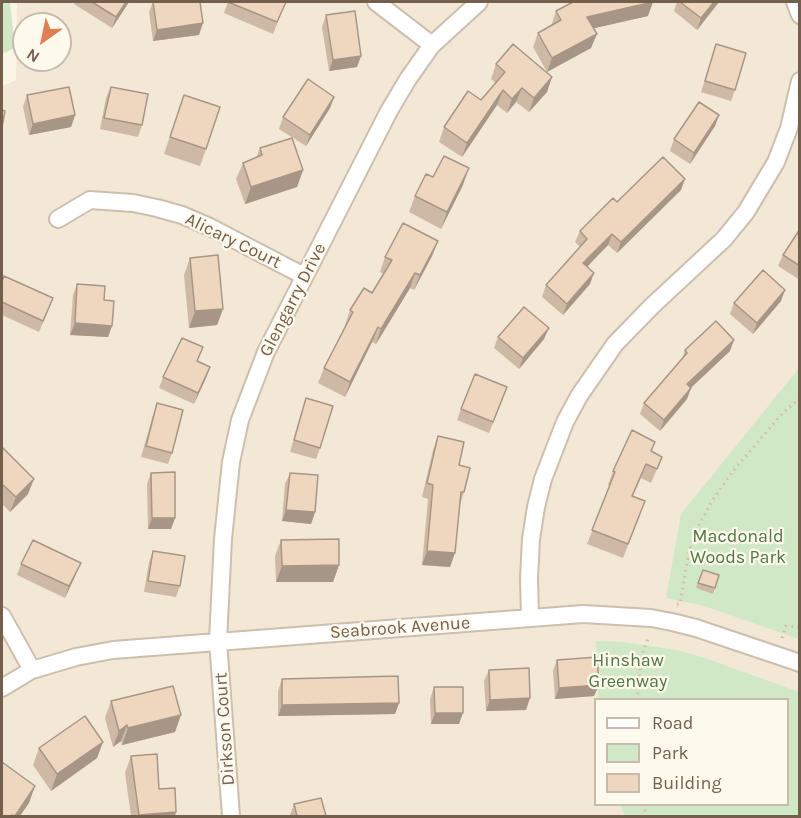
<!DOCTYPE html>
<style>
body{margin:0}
#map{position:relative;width:801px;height:818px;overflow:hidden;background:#fbf5e6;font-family:Karla,sans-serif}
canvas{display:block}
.frame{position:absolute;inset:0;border:3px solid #745e4c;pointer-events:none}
.legend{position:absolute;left:594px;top:698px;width:195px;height:108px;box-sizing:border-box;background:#fef9ed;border:2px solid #c7bbad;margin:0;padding:8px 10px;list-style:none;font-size:18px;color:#745e4c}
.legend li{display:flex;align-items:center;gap:12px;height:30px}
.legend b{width:30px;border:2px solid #c7bbad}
.north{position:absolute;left:12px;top:12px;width:60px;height:60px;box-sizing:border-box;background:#fef9ed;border:2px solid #c7bbad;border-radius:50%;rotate:213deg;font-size:16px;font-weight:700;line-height:24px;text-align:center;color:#745e4c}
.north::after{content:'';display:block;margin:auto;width:21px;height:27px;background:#df7f52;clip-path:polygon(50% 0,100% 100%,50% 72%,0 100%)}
</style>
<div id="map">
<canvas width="801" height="818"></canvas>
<div class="frame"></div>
<ul class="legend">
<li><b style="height:8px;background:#fff"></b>Road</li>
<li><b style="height:16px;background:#d0e8c5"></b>Park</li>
<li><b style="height:16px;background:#efd7bf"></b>Building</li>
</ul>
<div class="north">N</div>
</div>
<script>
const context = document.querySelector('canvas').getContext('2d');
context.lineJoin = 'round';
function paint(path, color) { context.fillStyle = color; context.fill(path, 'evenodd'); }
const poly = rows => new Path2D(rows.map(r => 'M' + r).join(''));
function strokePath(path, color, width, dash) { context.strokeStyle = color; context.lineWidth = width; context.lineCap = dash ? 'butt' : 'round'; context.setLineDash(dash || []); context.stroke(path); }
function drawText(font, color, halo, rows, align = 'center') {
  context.font = font + ' Karla,sans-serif'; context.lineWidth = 4.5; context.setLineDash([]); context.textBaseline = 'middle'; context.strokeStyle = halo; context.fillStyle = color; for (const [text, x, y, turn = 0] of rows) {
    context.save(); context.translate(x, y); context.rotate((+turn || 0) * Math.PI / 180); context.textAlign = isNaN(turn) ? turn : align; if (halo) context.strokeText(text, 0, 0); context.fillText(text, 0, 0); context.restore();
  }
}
paint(poly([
 [17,2,799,2,799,816,2,816,2,86,16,80],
 [24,24,60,24,60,60,24,60],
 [596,700,788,700,788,804,596,804]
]), '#f3e8d5');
paint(poly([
 [2,2,10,2,15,48,2,54],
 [799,368,799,639,704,606,666,598,681,514],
 [596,641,623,642,677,650,705,658,799,692,799,816,625,816,620,805,788,804,788,700,598,699]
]), '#d0e8c5');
const street = poly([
 [376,2,432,45],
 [795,2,800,15],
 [58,219,90,200,133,203,157,208,182,215,210,227,304,276],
 [2,616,32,670],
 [530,618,529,578,531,539,536,507,543,479,565,422,579,396,615,344,652,306,724,239,746,212,776,162,789,128,800,81],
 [2,688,32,670,76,657,113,650,583,614,651,618,672,622,696,628,800,663],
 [231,816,218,641,223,539,231,462,240,420,266,352,389,111,408,79,432,45,479,2]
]);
strokePath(street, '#cdbead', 20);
strokePath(poly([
 [677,604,680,604,689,551,698,527,712,501,733,471,781,415,800,398],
 [782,638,786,626,800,627],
 [637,700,641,658,649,636],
 [643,804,646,816]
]), '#d4bba2', 3, [1.5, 4.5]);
strokePath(street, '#fff', 16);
paint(poly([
 [75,2,129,2,112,28,74,4],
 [153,2,200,2,199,35,153,41,149,12],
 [228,2,283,9,273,34,224,13],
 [677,2,719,2,697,30,674,11],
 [556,11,648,16,594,28,591,48,547,72,533,47,538,33,551,26],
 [326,15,361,56,357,67,329,71,322,27],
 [716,44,735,90,731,101,701,92],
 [496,64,552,77,547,92,529,112,516,102,507,113,497,105,462,157,439,142,444,127,481,100,496,83,491,79],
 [111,87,142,125,138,137,100,129,106,98],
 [27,95,75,115,71,127,29,135,23,107],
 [184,95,206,149,200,166,164,154],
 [334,97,330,108,306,146,279,129,283,117],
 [719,115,715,126,690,164,670,151,674,139],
 [260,148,303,170,297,187,245,204,236,179,243,163,256,158],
 [433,177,463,185,441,229,409,212,415,196],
 [681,190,617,253,608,245,587,267,590,284,563,315,542,297,546,285,580,247,575,242,580,231,617,202],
 [800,229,800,280,778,266,783,255],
 [438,241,432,256,414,290,410,288,376,344,372,342,345,397,318,383,324,368,345,326,345,325,350,310,372,293,384,274,380,272,385,257],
 [190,258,223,309,217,325,189,328,184,275],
 [2,281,49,309,39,332,2,315],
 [77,284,104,300,112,326,108,337,70,335,73,295],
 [781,301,753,334,730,314,734,303],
 [498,337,544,339,519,369,494,348],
 [685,350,730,351,691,388,687,399,660,431,640,414,644,403,682,359],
 [198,361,210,367,206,378,194,404,159,388,163,377],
 [507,387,489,433,457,420,461,409],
 [306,398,320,448,316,459,290,452],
 [157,403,172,453,168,464,141,457,153,415],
 [438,436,459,465,464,492,460,505,450,567,422,565,428,499,422,497,433,450],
 [2,447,28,494,10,512,2,504],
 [652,451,662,457,651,483,641,478,633,496,640,515,623,558,587,544,610,486,608,485,613,471],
 [151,473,175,518,171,529,148,529,147,484],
 [290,473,315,512,311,524,282,521,285,484],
 [281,540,339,565,333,582,276,582,275,556],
 [153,551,180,586,176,597,144,592,149,562],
 [81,563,65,598,17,575,21,564],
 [703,570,719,575,713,594,696,588],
 [557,660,599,685,594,696,555,699,553,671],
 [489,670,530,698,526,710,486,711,484,681],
 [282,679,399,703,395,714,278,716,278,691],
 [434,687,459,724,431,724,430,699],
 [111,701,175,732,122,745,121,741,113,747,105,718],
 [103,742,97,758,51,791,33,765,39,748],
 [131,756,175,816,131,816,125,773],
 [294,804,326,816,290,816,290,815]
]), '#ceb9a4');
paint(poly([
 [126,2,129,2,112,28,116,17],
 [653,2,648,16,582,31,587,17],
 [714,2,719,2,697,30,701,18],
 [203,23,199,35,153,41,157,30],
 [597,34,591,48,547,72,552,58],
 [361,56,357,67,329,71,333,60],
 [552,77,547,92,529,112,534,98],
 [522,88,516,102,507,113,512,99],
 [503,90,497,105,462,157,467,143],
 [334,97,330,108,306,146,310,135],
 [75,115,71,127,29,135,33,124],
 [719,115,715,126,690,164,694,153],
 [469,168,463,185,441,229,447,212],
 [303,170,297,187,245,204,251,187],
 [685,179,681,190,617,253,621,242],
 [612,234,608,245,579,275,583,263],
 [438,241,432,256,414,290,420,275],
 [415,273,410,288,376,344,381,329],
 [594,273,590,284,563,315,567,304],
 [785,290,781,301,753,334,757,323],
 [223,309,217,325,189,328,195,311],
 [75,323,112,326,108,337,70,335],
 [378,327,372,342,345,397,350,382],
 [549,328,544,339,519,369,523,358],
 [734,340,730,351,683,395,687,384],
 [210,367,206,378,194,404,198,393],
 [691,388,687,399,660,431,664,420],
 [34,479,28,494,10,512,16,497],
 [286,510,315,512,311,524,282,521],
 [152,518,175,518,171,529,148,529],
 [427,551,455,553,450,567,422,565],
 [81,563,76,574,65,598,69,586],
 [339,565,333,582,276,582,282,566],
 [599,685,594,696,555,699,559,688],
 [530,698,526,710,486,711,490,700],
 [399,703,395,714,278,716,282,705],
 [435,713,463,713,459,724,431,724],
 [181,715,175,732,122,745,128,728],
 [127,725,121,741,113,747,119,731],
 [103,742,97,758,51,791,57,774],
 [35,786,29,803,20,816,15,816],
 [176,812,175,816,138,816,139,815]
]), '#a79686');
const building = poly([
 [92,2,126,2,116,17,92,2],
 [153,2,200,2,203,23,157,30,153,2],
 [228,2,286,2,277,22,228,2],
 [573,2,653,2,587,17,597,34,552,58,538,33,561,20,556,11,573,2],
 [680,2,714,2,701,18,680,2],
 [355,11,361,56,333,60,326,15,355,11],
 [513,44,552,77,534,98,522,88,512,99,503,90,467,143,444,127,468,91,481,100,505,72,496,64,513,44],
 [716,44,746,53,735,90,705,81,716,44],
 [308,79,334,97,310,135,283,117,308,79],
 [69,87,75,115,33,124,27,95,69,87],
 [111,87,148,94,142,125,104,118,111,87],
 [184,95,220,107,206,149,170,137,184,95],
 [699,102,719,115,694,153,674,139,699,102],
 [2,110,5,111,2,127,2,110],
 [292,138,303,170,251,187,243,163,262,155,260,148,292,138],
 [444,156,469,168,447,212,415,196,426,174,433,177,444,156],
 [663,157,685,179,621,242,612,234,583,263,594,273,567,304,546,285,587,239,580,231,613,198,617,202,663,157],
 [403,223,438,241,420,275,415,273,381,329,378,327,350,382,324,368,353,312,350,310,364,288,372,293,392,260,385,257,403,223],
 [800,229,800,266,783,255,800,229],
 [218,255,223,309,195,311,190,258,218,255],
 [763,270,785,290,757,323,734,303,763,270],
 [4,276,53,298,43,321,2,302,2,281,4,276],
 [77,284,105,286,104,300,114,301,112,326,75,323,77,284],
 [524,307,549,328,523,358,498,337,524,307],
 [716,321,734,340,687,384,691,388,664,420,644,403,687,353,685,350,716,321],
 [182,338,203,347,197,361,210,367,198,393,163,377,182,338],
 [475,374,507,387,493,422,461,409,475,374],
 [306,398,333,406,320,448,294,440,306,398],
 [157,403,183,410,172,453,146,446,157,403],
 [632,430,655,442,651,451,662,457,657,469,646,464,632,496,645,501,628,544,592,530,615,472,613,471,632,430],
 [438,436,464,442,459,465,470,468,464,492,461,492,455,553,427,551,433,485,427,483,438,436],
 [2,447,34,479,16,497,2,484,2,447],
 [175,472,175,518,152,518,151,473,175,472],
 [290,473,318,475,315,512,286,510,290,473],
 [339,539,339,565,282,566,281,540,339,539],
 [33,540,81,563,69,586,21,564,33,540],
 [153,551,185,556,180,586,148,581,153,551],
 [703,570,719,575,715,588,698,583,703,570],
 [597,657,599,685,559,688,557,660,597,657],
 [529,668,530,698,490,700,489,670,529,668],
 [398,676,399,703,282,705,282,679,398,676],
 [173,686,181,715,128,728,127,725,119,731,111,701,173,686],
 [434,687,463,687,463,713,435,713,434,687],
 [85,716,103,742,57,774,39,748,85,716],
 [157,754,159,789,175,788,176,812,139,815,131,756,157,754],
 [2,762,35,786,15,816,12,815,11,816,2,816,2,762],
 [321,798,326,816,297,816,294,804,321,798]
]);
paint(building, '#efd7bf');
strokePath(building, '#a79686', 1.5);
drawText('18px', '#745e4c', '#fef9ed', [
 ["Alicary Court",233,241,26],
 ["Glengarry Drive",293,300,-63],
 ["Seabrook Avenue",400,628,-4],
 ["Dirkson Court",225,729,-94]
]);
drawText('18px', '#4f7844', '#fef9ed', [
 ["Macdonald",738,537],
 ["Woods Park",738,558],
 ["Hinshaw",628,661],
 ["Greenway",628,682]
]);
</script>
